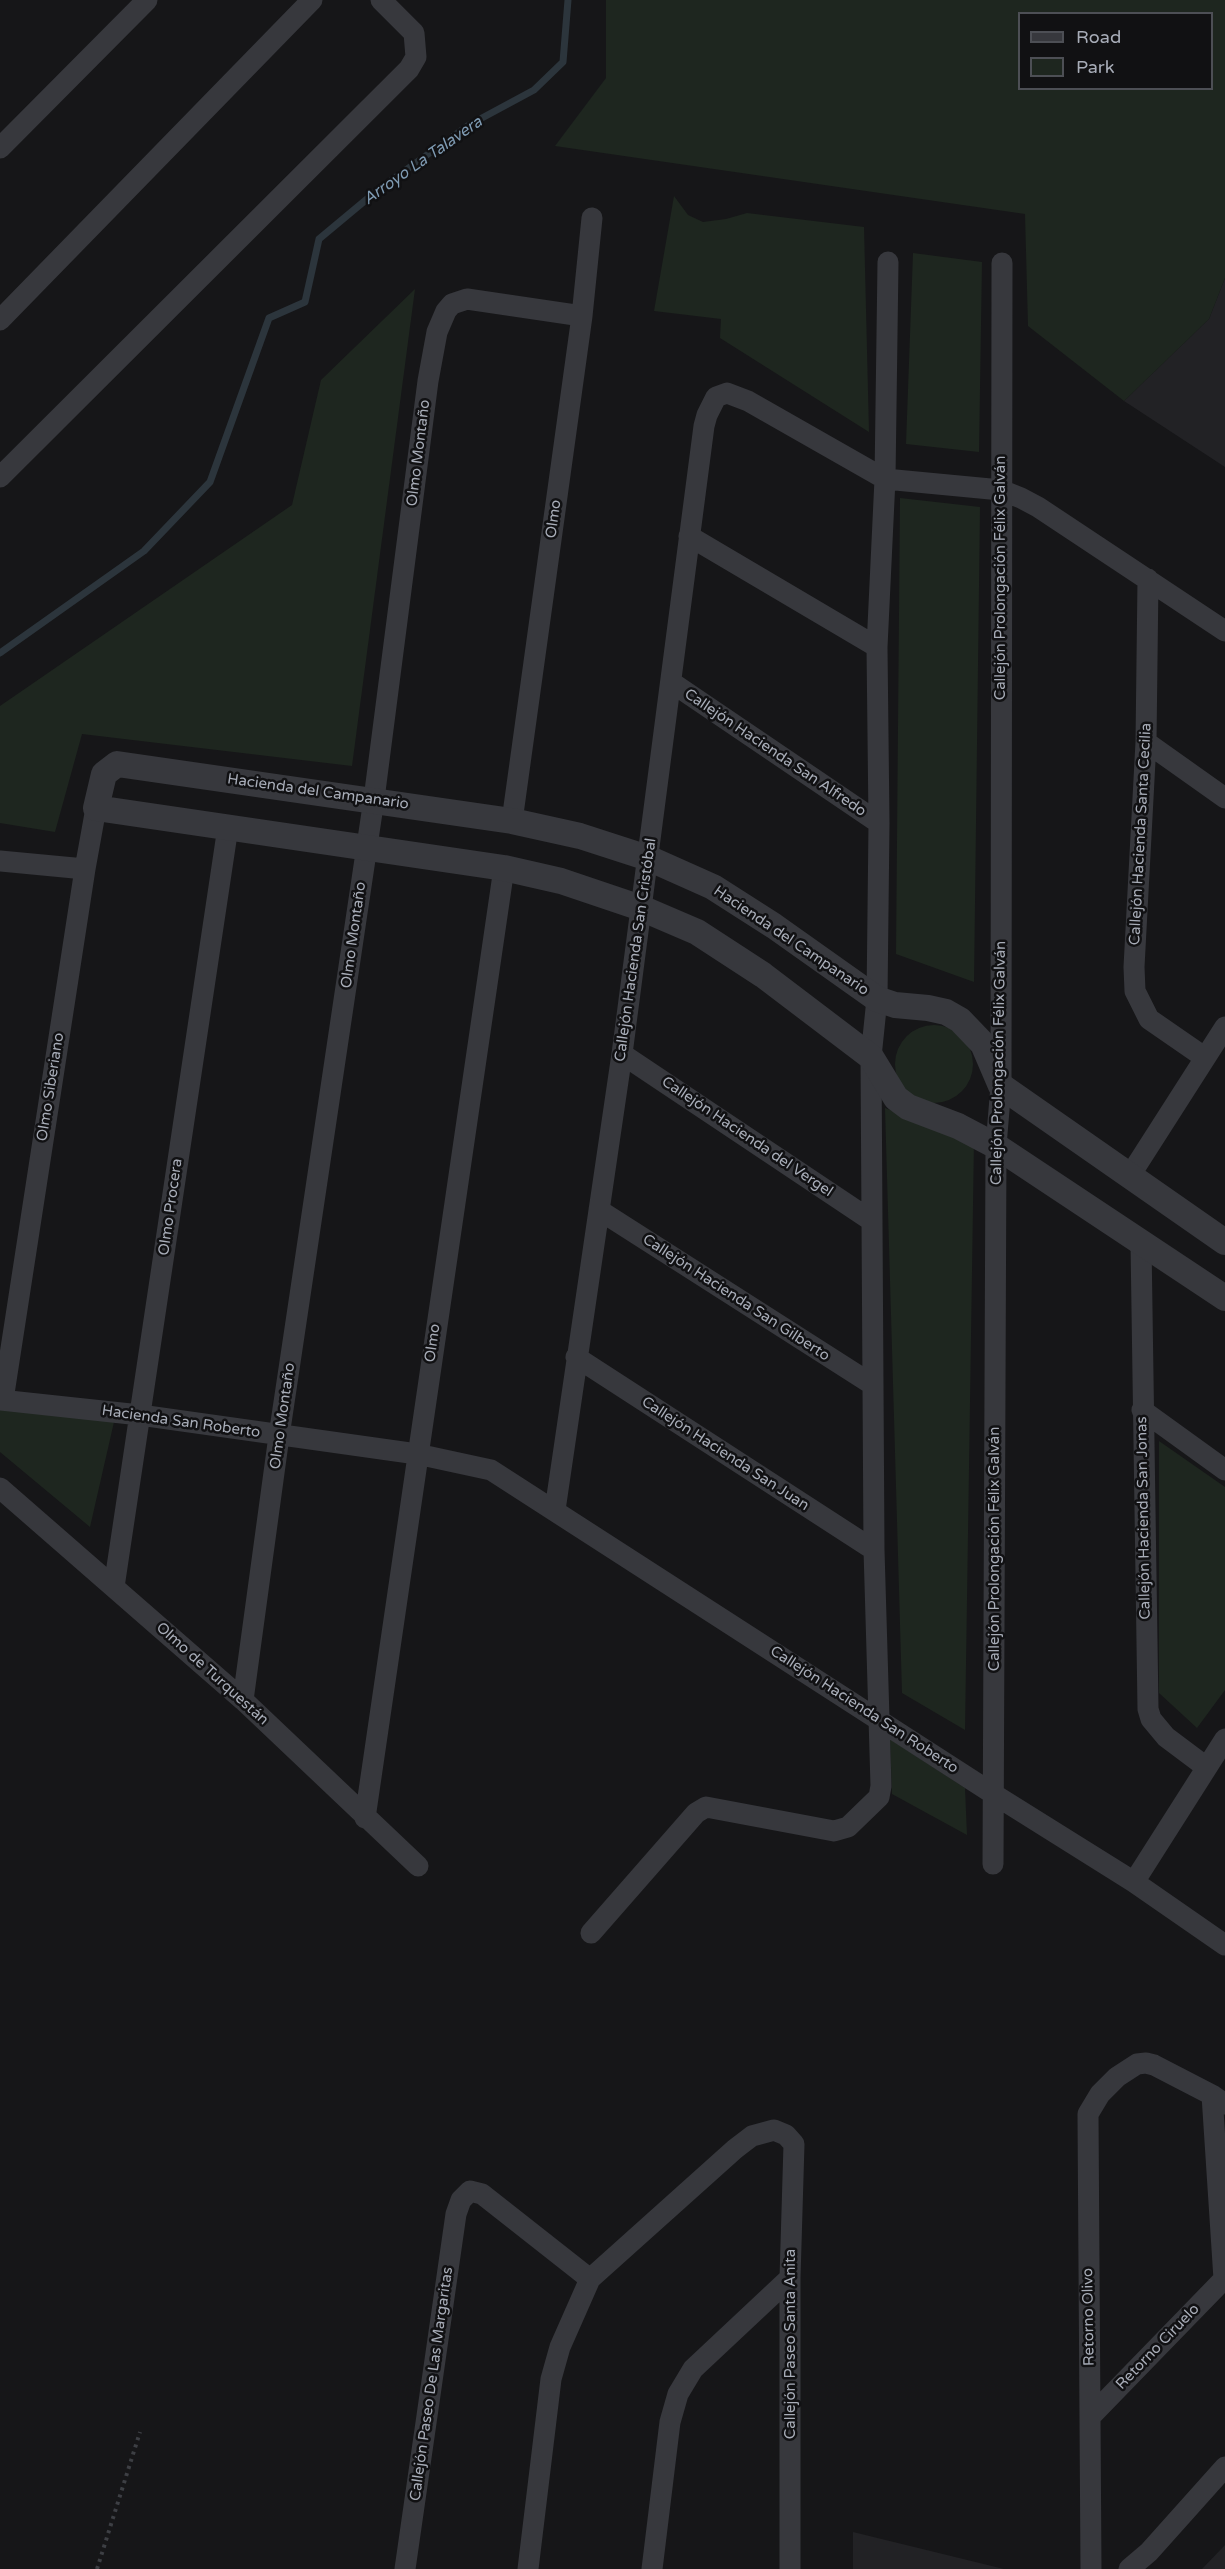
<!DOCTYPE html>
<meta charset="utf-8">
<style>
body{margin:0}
#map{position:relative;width:1225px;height:2569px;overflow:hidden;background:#161618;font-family:"Varela Round",sans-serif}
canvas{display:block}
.legend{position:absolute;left:1018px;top:12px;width:195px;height:78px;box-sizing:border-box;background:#111113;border:2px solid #4d4f55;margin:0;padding:8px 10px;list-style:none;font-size:18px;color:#a8adb8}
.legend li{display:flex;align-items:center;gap:12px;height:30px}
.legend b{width:30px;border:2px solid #4d4f55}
</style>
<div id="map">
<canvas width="1225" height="2569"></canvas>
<ul class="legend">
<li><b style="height:8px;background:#37383d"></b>Road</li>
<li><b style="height:16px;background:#1e261f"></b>Park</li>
</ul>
</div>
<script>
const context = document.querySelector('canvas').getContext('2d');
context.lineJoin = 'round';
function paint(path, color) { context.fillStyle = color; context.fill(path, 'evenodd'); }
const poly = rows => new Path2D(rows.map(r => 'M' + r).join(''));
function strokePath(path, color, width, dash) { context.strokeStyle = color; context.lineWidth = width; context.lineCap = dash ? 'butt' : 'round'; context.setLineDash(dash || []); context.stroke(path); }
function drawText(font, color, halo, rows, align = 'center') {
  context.font = font + ' "Varela Round",sans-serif'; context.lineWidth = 5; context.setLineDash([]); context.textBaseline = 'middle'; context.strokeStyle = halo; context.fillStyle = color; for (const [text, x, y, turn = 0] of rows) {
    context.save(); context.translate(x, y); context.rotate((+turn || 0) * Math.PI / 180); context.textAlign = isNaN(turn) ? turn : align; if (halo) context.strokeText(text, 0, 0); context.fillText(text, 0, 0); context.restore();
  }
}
paint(poly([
 [1225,278,1225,467,1124,401,1209,319],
 [853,2532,1004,2569,853,2569],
 [1225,2545,1225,2569,1202,2569]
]), '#222225');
paint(poly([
 [606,0,1225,0,1225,278,1209,319,1124,401,1028,326,1025,214,555,146,606,78],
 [1020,14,1212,14,1212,88,1020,88],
 [674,196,688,215,703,222,726,219,747,213,864,227,869,432,720,338,721,319,654,311],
 [913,253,982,262,979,452,906,444],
 [415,289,352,766,82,734,55,832,0,823,0,706,292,505,321,380],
 [900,498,980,507,974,982,896,954],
 '895 1064a39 39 0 1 1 78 0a39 39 0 1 1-78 0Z',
 [885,1108,974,1140,965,1730,902,1693],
 [0,1402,114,1422,90,1527,0,1452],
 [1159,1441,1225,1487,1225,1690,1197,1728,1159,1693],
 [890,1739,965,1788,967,1835,892,1794]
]), '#1e261f');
strokePath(poly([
 [0,653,144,551,210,482,269,318,305,302,319,239,379,189,469,125,534,90,563,62,568,0]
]), '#2c353c', 7);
strokePath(poly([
 [97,2569,140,2432]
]), '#3d3f44', 4, [3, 4.5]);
strokePath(poly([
 [0,148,147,0],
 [0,320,312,0],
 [0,477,409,69,416,57,414,33,381,0],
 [689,536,877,647],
 [1148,579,1146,742,1134,967,1135,991,1149,1019,1204,1057],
 [671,682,879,823],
 [1146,742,1225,798],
 [512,821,582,316,592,218],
 [0,861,85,869],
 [622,1054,872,1221],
 [1129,1177,1225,1027],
 [599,1210,873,1385],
 [1141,1243,1148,1709,1151,1719,1166,1737,1206,1767],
 [576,1357,874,1550],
 [0,1400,140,1415,417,1454,491,1470,995,1795,1134,1882,1225,1945],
 [3,1400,85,869,96,808],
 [1142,1410,1225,1470],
 [0,1488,243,1700,418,1866],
 [555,1510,622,1054,704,426,707,415,716,397,727,393,748,401,885,479,1001,490,1021,498,1038,507,1225,631],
 [114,1587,228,827],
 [243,1700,279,1436,374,799,428,381,437,332,446,311,452,304,467,299,582,316],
 [365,1818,504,868],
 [993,1864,996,1146,1001,1086,1002,263],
 [1134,1882,1225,1739],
 [591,1933,696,1813,706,1807,834,1831,848,1827,879,1797,881,1786,874,1550,871,1057,877,999,879,823,877,647,885,479,888,262],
 [1212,2095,1224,2279],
 [1091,2416,1225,2278],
 [405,2569,456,2214,461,2200,470,2191,482,2194,590,2279],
 [528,2569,551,2379,560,2347,590,2279,735,2149,752,2136,774,2130,786,2135,794,2144,790,2278,790,2569],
 [652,2569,670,2422,678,2394,693,2369,790,2278],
 [1091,2569,1088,2114,1100,2094,1117,2077,1137,2064,1146,2063,1154,2065,1212,2095,1225,2104],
 [1129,2569,1149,2552,1225,2467]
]), '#37383d', 21);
strokePath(poly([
 [1225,1242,1001,1086,983,1044,960,1020,946,1012,928,1008,895,1005,877,999,774,926,713,887,648,858,580,836,512,821,117,764,104,774,96,808,504,868,561,881,641,908,697,932,763,975,871,1057,896,1098,908,1107,958,1126,996,1146,1225,1298]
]), '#37383d', 26);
drawText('15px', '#a8adb8', '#111113', [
 ["Olmo Montaño",419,453,-83],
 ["Olmo",554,519,-82],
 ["Callejón Prolongación Félix Galván",1001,578,-90],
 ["Callejón Hacienda San Alfredo",775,753,34],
 ["Hacienda del Campanario",318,792,8],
 ["Callejón Hacienda Santa Cecilia",1141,834,-87],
 ["Olmo Montaño",354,935,-82],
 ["Hacienda del Campanario",791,941,34],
 ["Callejón Hacienda San Cristóbal",636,950,-82],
 ["Callejón Prolongación Félix Galván",999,1063,-89],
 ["Olmo Siberiano",51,1087,-81],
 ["Callejón Hacienda del Vergel",747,1137,34],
 ["Olmo Procera",171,1207,-82],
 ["Callejón Hacienda San Gilberto",736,1298,33],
 ["Olmo",433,1343,-82],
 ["Olmo Montaño",283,1416,-82],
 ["Hacienda San Roberto",181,1422,8],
 ["Callejón Hacienda San Juan",725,1454,33],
 ["Callejón Hacienda San Jonas",1144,1518,-91],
 ["Callejón Prolongación Félix Galván",995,1549,-90],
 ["Olmo de Turquestán",212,1674,42],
 ["Callejón Hacienda San Roberto",864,1710,33],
 ["Retorno Olivo",1089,2317,-91],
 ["Callejón Paseo Santa Anita",791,2344,-90],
 ["Retorno Ciruelo",1158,2347,-46],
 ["Callejón Paseo De Las Margaritas",432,2384,-82]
]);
drawText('italic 16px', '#7f9bb3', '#111113', [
 ["Arroyo La Talavera",423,161,-35]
]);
</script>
